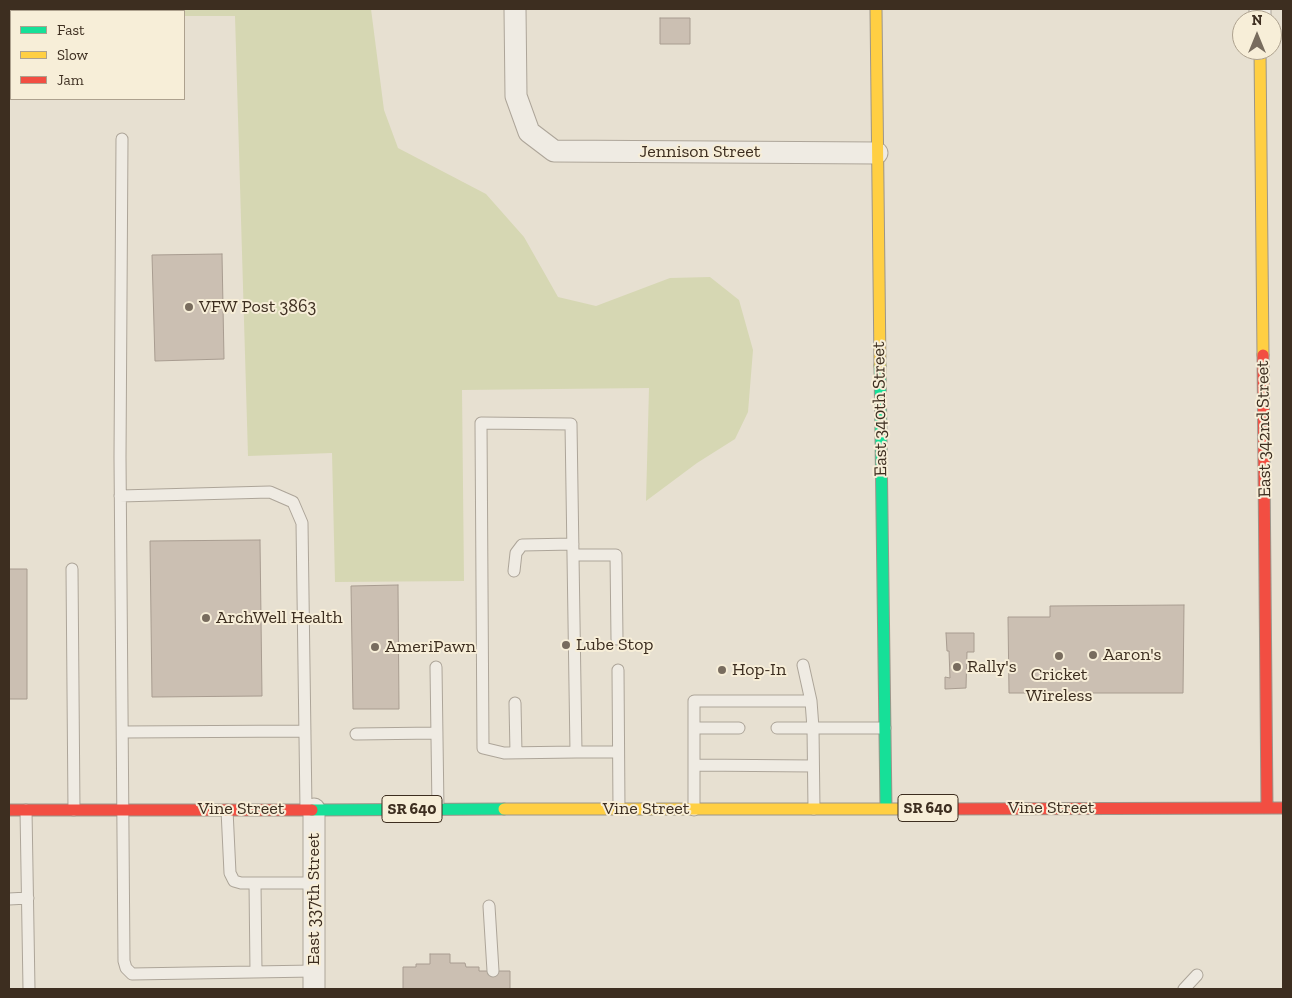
<!DOCTYPE html>
<style>
body{margin:0}
#map{position:relative;width:1292px;height:998px;overflow:hidden;background:#e7e0d1;font-family:"Zilla Slab",serif}
canvas{display:block}
.frame{position:absolute;inset:0;border:10px solid #3d2e20;pointer-events:none}
.legend{position:absolute;left:10px;top:10px;width:175px;height:90px;box-sizing:border-box;background:#f7eed8;border:1px solid #ada18e;margin:0;padding:6px 9px;list-style:none;font-size:15px;color:#3d2e20}
.legend li{display:flex;align-items:center;gap:10px;height:25px}
.legend b{width:25px;border:1px solid #ada18e}
.north{position:absolute;left:1232px;top:10px;width:50px;height:50px;box-sizing:border-box;background:#f7eed8;border:1px solid #ada18e;border-radius:50%;rotate:0deg;font-size:14px;font-weight:700;line-height:20px;text-align:center;color:#3d2e20}
.north::after{content:'';display:block;margin:auto;width:18px;height:22px;background:#786c5e;clip-path:polygon(50% 0,100% 100%,50% 72%,0 100%)}
</style>
<div id="map">
<canvas width="1292" height="998"></canvas>
<div class="frame"></div>
<ul class="legend">
<li><b style="height:6px;background:#16e098"></b>Fast</li>
<li><b style="height:6px;background:#ffcf43"></b>Slow</li>
<li><b style="height:6px;background:#f24e42"></b>Jam</li>
</ul>
<div class="north">N</div>
</div>
<script>
const context = document.querySelector('canvas').getContext('2d');
context.lineJoin = 'round';
function paint(path, color) { context.fillStyle = color; context.fill(path, 'evenodd'); }
const poly = rows => new Path2D(rows.map(r => 'M' + r).join(''));
function strokePath(path, color, width, dash) { context.strokeStyle = color; context.lineWidth = width; context.lineCap = dash ? 'butt' : 'round'; context.setLineDash(dash || []); context.stroke(path); }
function drawText(font, color, halo, rows, align = 'center') {
  context.font = font + ' "Zilla Slab",serif'; context.lineWidth = 4; context.setLineDash([]); context.textBaseline = 'middle'; context.strokeStyle = halo; context.fillStyle = color; for (const [text, x, y, turn = 0] of rows) {
    context.save(); context.translate(x, y); context.rotate((+turn || 0) * Math.PI / 180); context.textAlign = isNaN(turn) ? turn : align; if (halo) context.strokeText(text, 0, 0); context.fillText(text, 0, 0); context.restore();
  }
}
paint(poly([
 [9,9,371,9,384,110,398,148,486,194,524,237,558,297,596,306,670,278,710,277,739,300,753,350,748,412,735,439,697,463,646,501,649,388,462,390,464,581,335,582,332,453,248,456,235,16,184,16,184,11,11,11,11,14,9,14]
]), '#d6d7b3');
const building = poly([
 [660,18,690,18,690,44,660,44,660,18],
 [222,254,224,359,155,361,152,255,222,254],
 [260,540,262,696,152,697,150,541,260,540],
 [9,569,27,569,27,699,9,699,9,569],
 [398,585,399,709,353,709,351,586,398,585],
 [1184,605,1183,693,1009,693,1008,617,1050,617,1050,606,1184,605],
 [946,633,974,633,974,652,967,652,966,688,945,689,945,677,950,678,949,651,947,651,946,633],
 [430,954,450,954,450,963,465,963,466,967,479,967,479,971,510,971,510,989,403,989,403,967,416,967,416,964,430,964,430,954]
]);
paint(building, '#cbbfb2');
strokePath(building, '#a89c90', 1);
const lane = poly([
 [122,139,120,457,124,961,126,968,132,974,314,971],
 [120,496,270,492,293,502,302,523,306,809],
 [573,555,616,555,617,639],
 [72,569,74,810],
 [514,571,516,553,522,545,573,544],
 [803,665,811,701,813,728,814,809],
 [436,667,438,809],
 [618,670,619,809],
 [515,703,516,753],
 [694,728,694,701,811,701],
 [777,728,885,728],
 [123,732,305,731],
 [356,734,437,733],
 [576,752,504,753,483,748,481,423,571,424,576,752,618,752],
 [694,765,813,766],
 [26,810,29,989],
 [227,810,230,873,234,881,241,883,314,883],
 [694,810,694,728,739,728],
 [255,883,256,972],
 [9,899,28,898],
 [489,906,493,971],
 [1184,989,1197,975]
]);
const street = poly([
 [515,9,516,96,529,132,554,151,877,153],
 [1260,9,1260,20],
 [314,809,314,989]
]);
const fast = poly([
 [880,366,886,808],
 [312,810,504,809]
]);
const slow = poly([
 [876,9,880,366],
 [1260,50,1263,355],
 [504,809,939,809]
]);
const jam = poly([
 [1263,355,1267,808],
 [939,809,1283,808],
 [9,810,312,810]
]);
strokePath(lane, '#ada599', 13);
strokePath(street, '#ada599', 23);
strokePath(fast, '#9c958a', 13);
strokePath(slow, '#9c958a', 13);
strokePath(jam, '#9c958a', 13);
strokePath(lane, '#efebe3', 11);
strokePath(street, '#efebe3', 21);
strokePath(fast, '#16e098', 11);
strokePath(slow, '#ffcf43', 11);
strokePath(jam, '#f24e42', 11);
for (const [x, y, r, color] of [
 [189,307,5,"#786c5e"],
 [206,618,5,"#786c5e"],
 [566,645,5,"#786c5e"],
 [375,647,5,"#786c5e"],
 [1093,655,5,"#786c5e"],
 [1059,656,5,"#786c5e"],
 [957,667,5,"#786c5e"],
 [722,670,5,"#786c5e"]
]) { const dot = new Path2D(); dot.arc(x, y, r, 0, 2 * Math.PI); context.fillStyle = color; context.fill(dot); strokePath(dot, '#f7eed8', 2); }
for (const [x, y, w] of [
 [928,808,60],
 [412,809,60]
]) { const box = new Path2D(); box.roundRect(x - w / 2, y - 13.5, w, 27, 4); context.fillStyle = '#f7eed8'; context.fill(box); strokePath(box, '#3d2e20', 1); }
drawText('bold 16px', '#3d2e20', null, [
 ["SR 640",928,808],
 ["SR 640",412,809]
]);
drawText('18px', '#3d2e20', '#f7eed8', [
 ["Jennison Street",700,152],
 ["East 340th Street",880,409,-91],
 ["East 342nd Street",1264,429,-91],
 ["Vine Street",1051,808],
 ["Vine Street",241,809],
 ["Vine Street",646,809],
 ["East 337th Street",314,899,-90]
]);
drawText('18px', '#3d2e20', '#f7eed8', [
 ["VFW Post 3863",199,307],
 ["ArchWell Health",216,618],
 ["Lube Stop",576,645],
 ["AmeriPawn",385,647],
 ["Aaron's",1103,655],
 ["Rally's",967,667],
 ["Hop-In",732,670],
 ["Cricket",1059,675,"center"],
 ["Wireless",1059,696,"center"]
], 'left');
</script>
